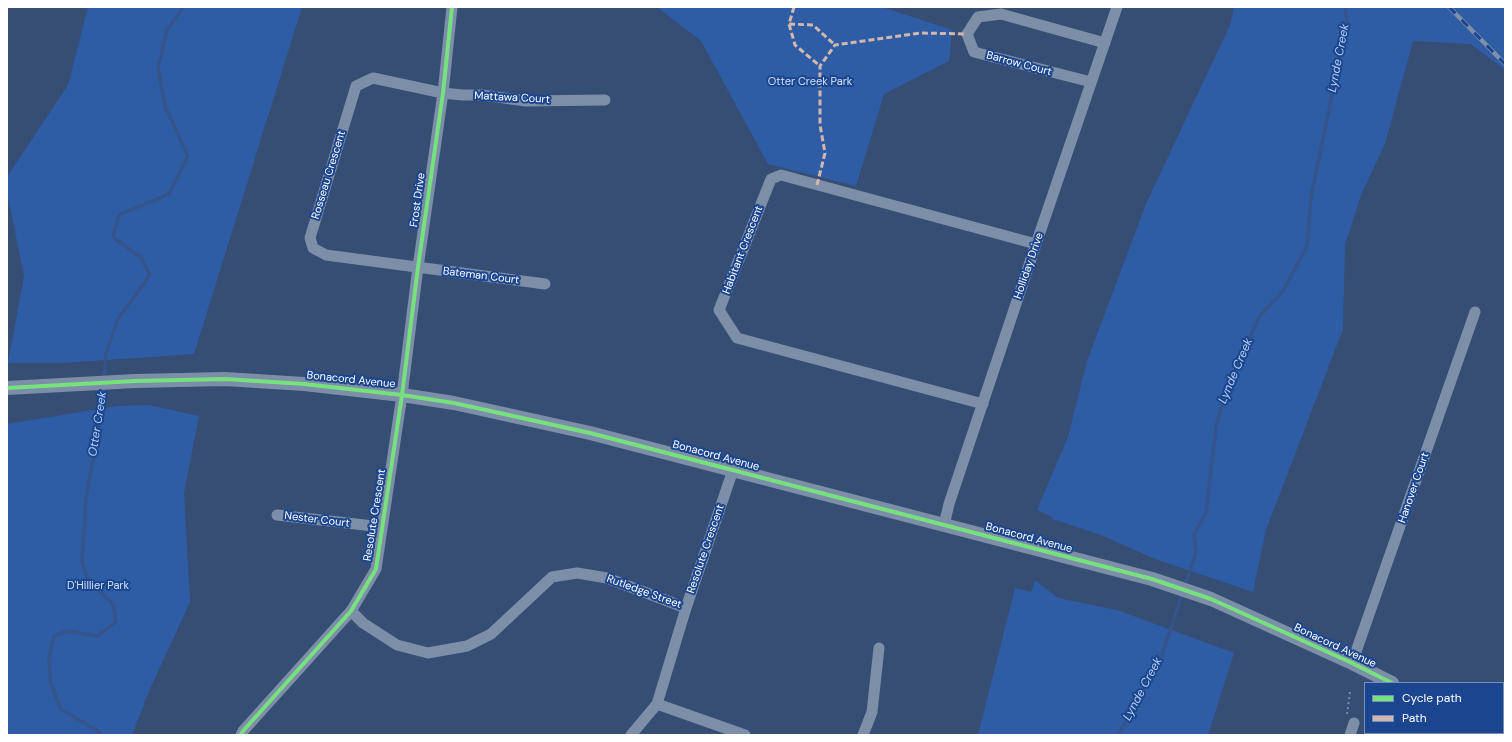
<!DOCTYPE html>
<style>
body{margin:0}
#map{position:relative;width:1512px;height:742px;overflow:hidden;background:#364d74;font-family:"DM Sans",sans-serif}
canvas{display:block}
.frame{position:absolute;inset:0;border:8px solid #fff;pointer-events:none}
.legend{position:absolute;left:1364px;top:682px;width:140px;height:52px;box-sizing:border-box;background:#1b468f;border:1px solid #7690bc;margin:0;padding:5px 7px;list-style:none;font-size:12px;color:#fff}
.legend li{display:flex;align-items:center;gap:8px;height:20px}
.legend b{width:20px;border:1px solid #7690bc}
</style>
<div id="map">
<canvas width="1512" height="742"></canvas>
<div class="frame"></div>
<ul class="legend">
<li><b style="height:5px;background:#77e17e"></b>Cycle path</li>
<li><b style="height:5px;background:#d1b7ad"></b>Path</li>
</ul>
</div>
<script>
const context = document.querySelector('canvas').getContext('2d');
context.lineJoin = 'round';
function paint(path, color) { context.fillStyle = color; context.fill(path, 'evenodd'); }
const poly = rows => new Path2D(rows.map(r => 'M' + r).join(''));
function strokePath(path, color, width, dash) { context.strokeStyle = color; context.lineWidth = width; context.lineCap = dash ? 'butt' : 'round'; context.setLineDash(dash || []); context.stroke(path); }
function drawText(font, color, halo, rows, align = 'center') {
  context.font = font + ' "DM Sans",sans-serif'; context.lineWidth = 4; context.setLineDash([]); context.textBaseline = 'middle'; context.strokeStyle = halo; context.fillStyle = color; for (const [text, x, y, turn = 0] of rows) {
    context.save(); context.translate(x, y); context.rotate((+turn || 0) * Math.PI / 180); context.textAlign = isNaN(turn) ? turn : align; if (halo) context.strokeText(text, 0, 0); context.fillText(text, 0, 0); context.restore();
  }
}
paint(poly([
 [88,7,302,7,194,354,62,363,8,363,24,276,7,192,7,177,68,85],
 [657,7,882,7,952,30,949,61,884,94,856,186,768,164,701,41],
 [1234,7,1505,7,1505,70,1471,44,1413,41,1385,144,1361,195,1345,245,1343,329,1266,530,1253,592,1155,559,1101,535,1052,519,1053,517,1037,510,1068,437,1087,361,1146,204,1230,25],
 [149,405,199,416,184,493,190,602,150,689,132,735,7,735,7,424,117,406],
 [1035,580,1058,598,1117,610,1234,653,1208,735,978,735,1015,588,1031,592]
]), '#2f5da5');
strokePath(poly([
 [104,380,106,353,118,319,150,275,141,258,113,237,119,215,169,194,188,156,165,106,158,68,167,30,184,7],
 [1185,586,1196,552,1194,534,1206,513,1216,426,1225,394,1259,317,1283,291,1307,246,1311,197,1347,23,1345,7],
 [99,735,99,732,61,709,51,684,49,658,54,636,68,631,97,636,116,622,113,604,87,578,82,561,86,497,103,406,104,386],
 [1118,735,1160,661,1183,592]
]), '#365489', 3.5);
strokePath(poly([
 [1347,714,1350,692]
]), '#7d8ea8', 2, [2, 3]);
strokePath(poly([
 [1091,82,974,52,967,34,978,17,1001,14,1105,43],
 [545,284,326,255,313,248,310,238,356,86,373,78,443,93,462,95,482,95,526,101,605,100],
 [983,404,737,338,719,310,771,179,781,175,1036,244],
 [277,515,382,527],
 [944,525,949,504,1036,244,1117,7],
 [351,611,363,623,397,645,428,653,467,646,491,634,552,577,577,573,607,578,686,608],
 [1352,663,1475,312],
 [657,704,745,735],
 [241,735,243,731,351,611,376,569,402,395,418,267,443,93,452,7],
 [631,735,657,704,686,608,733,470],
 [863,735,872,712,879,648],
 [1350,735,1354,723]
]), '#7d8ea8', 11);
strokePath(poly([
 [7,388,135,381,225,379,304,384,402,395,454,403,590,433,1152,579,1211,599,1352,663,1392,683],
 [1492,733,1496,735]
]), '#7d8ea8', 14);
const rail = poly([
 [1449,7,1505,64]
]);
strokePath(rail, '#7e8ea7', 4.5);
strokePath(rail, '#1b468f', 3, [9]);
strokePath(poly([
 [794,7,789,24,795,45,820,66],
 [789,24,813,25,835,45],
 [817,185,825,153,820,125,820,66,835,45,920,33,967,34]
]), '#d1b7ad', 3, [6, 3]);
strokePath(poly([
 [7,388,135,381,225,379,304,384,402,395,454,403,590,433,1152,579,1211,599,1352,663,1392,683],
 [241,735,243,731,351,611,376,569,402,395,418,267,443,93,452,7]
]), '#77e17e', 4);
drawText('11px', '#fff', '#1b468f', [
 ["Barrow Court",1019,64,15],
 ["Mattawa Court",512,98,3],
 ["Rosseau Crescent",329,175,-73],
 ["Frost Drive",418,200,-82],
 ["Habitant Crescent",743,250,-69],
 ["Holliday Drive",1029,266,-71],
 ["Bateman Court",481,276,7],
 ["Bonacord Avenue",351,380,6],
 ["Bonacord Avenue",716,456,15],
 ["Hanover Court",1414,488,-71],
 ["Resolute Crescent",375,515,-81],
 ["Nester Court",317,520,7],
 ["Bonacord Avenue",1029,538,15],
 ["Resolute Crescent",706,549,-71],
 ["Rutledge Street",644,592,20],
 ["Bonacord Avenue",1335,646,25]
]);
drawText('11px', '#cfe0fa', '#1b468f', [
 ["Otter Creek Park",810,82],
 ["D'Hillier Park",98,586]
]);
drawText('italic 12px', '#b5cef5', '#1b468f', [
 ["Lynde Creek",1339,58,-79],
 ["Lynde Creek",1236,371,-67],
 ["Otter Creek",98,424,-81],
 ["Lynde Creek",1143,689,-62]
]);
</script>
